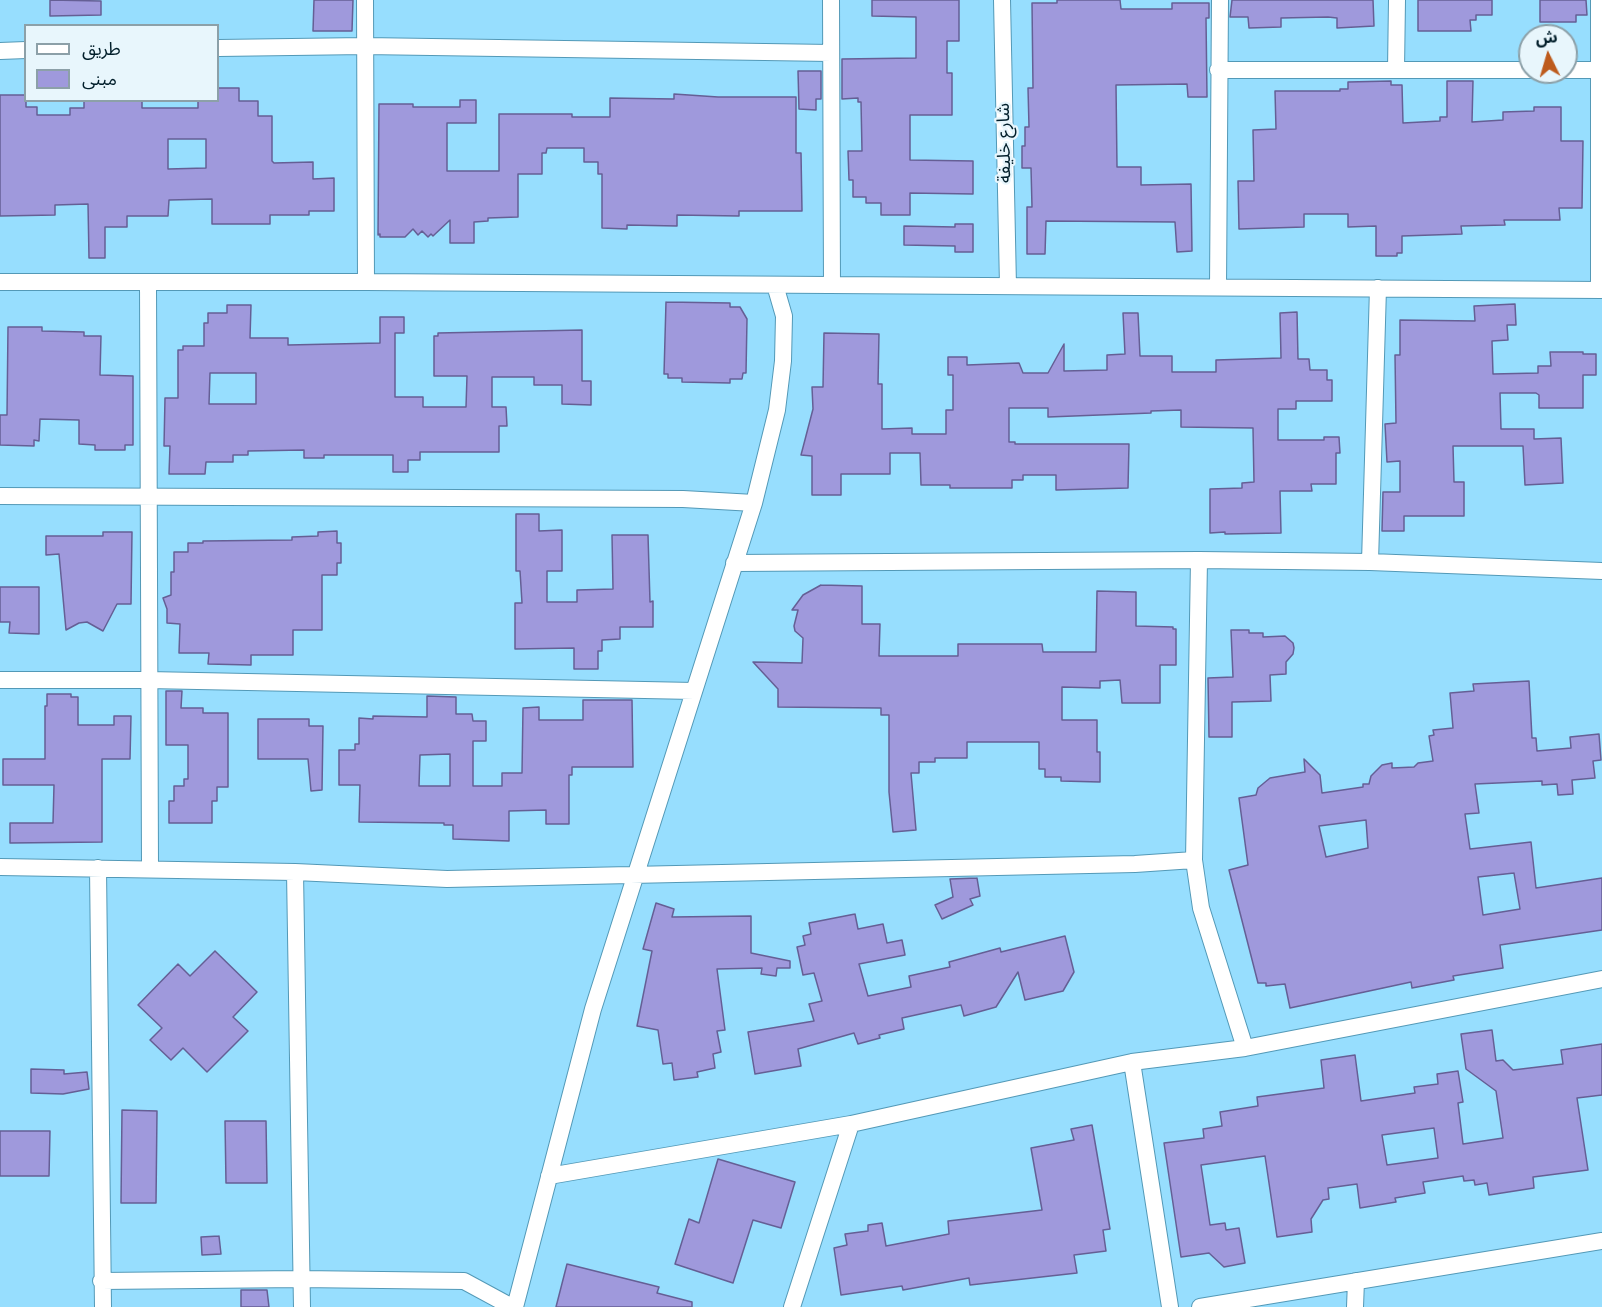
<!DOCTYPE html>
<meta charset="utf-8">
<style>
body{margin:0}
#map{position:relative;width:1602px;height:1307px;overflow:hidden;background:#97defe;font-family:Roboto,"Noto Sans Arabic",sans-serif}
canvas{display:block}
.legend{position:absolute;left:24px;top:24px;width:195px;height:78px;box-sizing:border-box;background:#e8f6fc;border:2px solid #8ca0a8;margin:0;padding:8px 10px;list-style:none;font-size:18px;color:#011e2a}
.legend li{display:flex;align-items:center;gap:12px;height:30px}
.legend b{width:30px;border:2px solid #8ca0a8}
.north{position:absolute;left:1518px;top:24px;width:60px;height:60px;box-sizing:border-box;background:#e8f6fc;border:2px solid #8ca0a8;border-radius:50%;rotate:355deg;font-size:16px;font-weight:700;line-height:24px;text-align:center;color:#011e2a}
.north::after{content:'';display:block;margin:auto;width:21px;height:27px;background:#bd5b1d;clip-path:polygon(50% 0,100% 100%,50% 72%,0 100%)}
</style>
<div id="map">
<canvas width="1602" height="1307"></canvas>
<ul class="legend">
<li><b style="height:8px;background:#fff"></b>طريق</li>
<li><b style="height:16px;background:#9f99dc"></b>مبنى</li>
</ul>
<div class="north">ش</div>
</div>
<script>
const context = document.querySelector('canvas').getContext('2d');
context.lineJoin = 'round';
function paint(path, color) { context.fillStyle = color; context.fill(path, 'evenodd'); }
const poly = rows => new Path2D(rows.map(r => 'M' + r).join(''));
function strokePath(path, color, width, dash) { context.strokeStyle = color; context.lineWidth = width; context.lineCap = dash ? 'butt' : 'round'; context.setLineDash(dash || []); context.stroke(path); }
function drawText(font, color, halo, rows, align = 'center') {
  context.font = font + ' Roboto,"Noto Sans Arabic",sans-serif'; context.lineWidth = 4.5; context.setLineDash([]); context.textBaseline = 'middle'; context.strokeStyle = halo; context.fillStyle = color; for (const [text, x, y, turn = 0] of rows) {
    context.save(); context.translate(x, y); context.rotate((+turn || 0) * Math.PI / 180); context.textAlign = isNaN(turn) ? turn : align; if (halo) context.strokeText(text, 0, 0); context.fillText(text, 0, 0); context.restore();
  }
}
const building = poly([
 [50,0,101,1,101,15,50,16,50,0],
 [314,0,353,0,352,31,313,31,314,0],
 [872,0,959,0,959,41,947,41,947,73,952,73,952,115,910,115,910,160,973,161,973,194,910,193,910,215,881,215,881,203,866,203,866,197,853,197,853,180,849,180,848,151,862,151,861,102,858,102,858,98,842,99,842,59,916,58,916,17,872,16,872,0],
 [1057,0,1120,0,1121,9,1172,9,1172,3,1209,3,1209,18,1206,18,1207,97,1188,97,1187,84,1116,85,1117,167,1141,167,1141,185,1191,184,1192,251,1177,252,1175,222,1046,221,1045,254,1027,254,1027,207,1032,207,1031,168,1022,168,1022,146,1025,146,1025,127,1029,127,1028,88,1033,88,1032,3,1057,3,1057,0],
 [1232,0,1373,0,1374,26,1337,28,1337,18,1328,17,1281,18,1281,27,1249,28,1248,17,1230,17,1232,0],
 [1418,0,1492,0,1492,15,1476,15,1476,20,1470,20,1471,31,1418,31,1418,0],
 [1540,0,1586,0,1587,15,1576,15,1576,22,1540,22,1540,0],
 [798,71,821,71,821,99,816,99,816,110,799,109,798,71],
 [1391,81,1391,85,1402,85,1403,123,1440,121,1440,117,1447,117,1447,81,1473,81,1472,122,1503,120,1503,112,1534,111,1534,107,1561,107,1561,141,1583,141,1582,208,1559,208,1560,220,1504,220,1505,225,1461,226,1462,234,1402,236,1402,253,1397,253,1397,256,1376,256,1376,226,1348,227,1348,214,1304,214,1304,227,1239,229,1238,181,1254,181,1253,130,1276,129,1275,91,1340,91,1340,89,1348,89,1348,82,1391,81],
 [218,88,239,88,239,101,258,101,258,116,272,116,272,161,274,163,313,162,313,179,334,178,334,211,309,211,309,215,270,215,270,224,212,224,212,199,169,200,168,216,127,216,127,227,105,227,105,258,89,258,88,204,55,205,55,215,0,216,0,95,26,95,26,107,37,107,37,115,70,115,70,108,84,108,84,100,142,100,142,108,198,108,198,100,218,100,218,88],
 [168,139,206,139,206,168,168,169,168,139],
 [674,94,718,97,796,97,796,153,801,153,802,211,739,211,739,216,677,215,677,226,627,225,627,229,602,228,602,174,598,174,598,162,584,162,584,148,547,148,546,153,542,153,542,174,518,174,518,217,488,218,488,221,474,222,474,243,450,243,450,220,433,236,431,234,428,237,422,231,418,235,413,229,405,237,380,237,380,234,378,235,379,104,413,104,413,107,460,107,460,100,476,100,476,123,447,123,447,171,499,171,499,114,572,114,572,117,610,117,610,98,674,99,674,94],
 [955,224,973,224,973,252,955,252,955,246,904,245,904,226,955,227,955,224],
 [666,302,730,303,730,307,740,307,747,319,746,373,743,373,742,379,730,379,730,383,682,382,682,378,668,378,668,374,664,374,666,302],
 [1515,304,1516,325,1507,325,1508,340,1492,341,1493,374,1538,373,1538,366,1551,366,1550,352,1583,352,1583,354,1596,354,1596,375,1583,375,1583,408,1539,408,1539,395,1536,393,1500,393,1501,429,1534,429,1534,439,1561,438,1563,483,1525,485,1523,446,1453,446,1454,482,1464,482,1464,516,1404,516,1404,531,1382,531,1383,492,1400,492,1400,461,1387,462,1385,424,1396,423,1395,355,1400,355,1400,320,1475,321,1474,306,1515,304],
 [227,305,251,305,250,338,288,338,288,345,380,343,380,317,404,317,404,333,395,333,395,397,423,397,423,407,466,407,467,376,434,376,434,336,438,336,438,333,582,330,582,381,591,381,591,405,562,404,562,385,534,385,534,377,492,377,492,407,506,407,507,426,499,426,499,452,420,452,420,460,408,460,408,472,393,472,393,455,324,455,324,458,304,458,304,450,248,451,248,455,233,455,233,462,206,462,205,474,169,474,170,446,164,446,165,398,178,398,178,350,183,350,183,346,204,346,204,323,208,323,208,313,227,313,227,305],
 [210,373,256,373,256,404,209,404,210,373],
 [1297,312,1298,359,1309,359,1310,370,1327,370,1327,380,1332,380,1332,401,1296,401,1296,409,1278,409,1278,440,1324,440,1324,437,1339,437,1340,453,1336,453,1336,484,1311,484,1312,491,1280,491,1281,533,1225,534,1225,532,1210,533,1210,489,1242,488,1242,483,1254,482,1253,428,1181,427,1181,410,1151,411,1151,413,1048,417,1048,408,1009,408,1009,442,1015,442,1015,444,1129,444,1128,488,1056,490,1056,475,1023,475,1023,480,1012,480,1012,488,950,488,950,485,921,485,920,453,890,453,890,474,841,474,841,495,812,495,812,456,801,455,813,409,812,387,823,387,824,333,879,334,878,384,882,384,882,429,912,428,912,434,946,434,946,410,953,410,953,375,948,375,948,357,967,357,967,365,1019,363,1023,373,1048,373,1064,344,1064,371,1107,370,1107,355,1125,354,1123,313,1138,313,1140,356,1172,356,1172,372,1216,372,1216,360,1281,358,1280,313,1297,312],
 [8,327,42,327,42,331,84,332,84,336,101,336,100,375,133,376,133,445,125,445,125,450,95,450,95,445,79,444,79,420,40,419,39,441,34,440,34,446,0,445,0,415,7,415,8,327],
 [516,514,539,514,539,531,562,530,562,571,547,571,547,602,577,602,577,590,613,589,612,535,648,535,650,602,653,601,653,627,620,627,620,639,602,640,602,651,598,651,598,669,574,669,574,648,515,649,515,603,522,603,520,571,516,571,516,514],
 [337,531,337,543,341,543,341,563,337,563,337,575,322,575,322,630,293,630,293,655,251,655,251,665,208,664,209,653,179,653,180,624,167,623,167,609,163,598,171,595,171,572,174,572,174,552,188,552,188,543,203,543,203,541,292,540,292,537,318,536,318,532,337,531],
 [103,532,132,532,131,604,117,604,103,631,87,622,79,623,66,630,59,554,46,555,46,536,103,536,103,532],
 [821,585,862,586,862,624,880,624,879,656,958,656,958,644,1042,644,1043,652,1096,652,1097,591,1136,592,1136,626,1173,627,1173,629,1176,629,1176,665,1160,665,1160,703,1122,703,1120,680,1100,681,1100,688,1062,687,1062,720,1097,720,1097,752,1100,752,1100,782,1061,781,1061,777,1045,777,1045,769,1039,769,1039,742,967,742,967,758,935,758,935,762,919,762,919,773,911,773,916,830,893,832,889,792,889,715,881,715,881,708,778,707,778,689,753,662,802,663,803,638,795,631,794,626,798,610,792,610,803,595,821,585],
 [0,587,39,587,39,634,9,633,10,622,0,622,0,587],
 [1231,630,1249,630,1249,633,1263,633,1263,637,1285,636,1293,643,1294,648,1293,654,1286,662,1286,674,1270,675,1271,701,1232,702,1232,737,1209,737,1208,678,1233,677,1231,630],
 [1529,681,1532,738,1536,738,1537,751,1571,748,1570,737,1599,734,1601,760,1593,761,1595,778,1572,780,1573,794,1558,795,1557,784,1542,785,1542,781,1475,784,1479,813,1465,814,1470,849,1531,842,1536,888,1602,878,1602,930,1500,945,1503,968,1453,976,1454,980,1412,988,1411,982,1290,1008,1285,984,1266,986,1266,983,1258,983,1229,870,1248,865,1239,798,1256,795,1258,788,1270,778,1305,772,1304,759,1320,775,1322,793,1363,787,1363,784,1369,784,1371,776,1382,765,1392,763,1392,768,1414,767,1418,763,1433,761,1429,736,1434,735,1433,730,1453,728,1450,693,1474,691,1473,684,1529,681],
 [1366,820,1368,848,1326,857,1319,826,1366,820],
 [1514,873,1520,909,1483,915,1478,877,1514,873],
 [166,691,182,691,181,708,203,708,203,713,228,713,228,787,217,787,217,801,212,801,212,823,169,823,169,801,174,801,174,786,184,786,184,779,188,779,188,745,166,745,166,691],
 [47,694,71,694,71,697,78,697,78,725,114,725,114,716,131,716,130,759,102,759,102,842,10,843,10,823,53,823,54,785,3,785,3,759,45,759,45,706,47,706,47,694],
 [427,696,456,697,456,714,472,714,473,721,486,721,486,741,473,741,473,786,502,786,502,773,522,773,523,708,539,707,539,720,583,720,583,700,632,700,633,767,572,767,572,775,569,775,569,824,546,824,546,810,509,811,509,841,453,839,453,825,444,825,444,823,359,822,360,785,339,785,339,750,355,750,355,744,359,744,359,718,373,719,373,716,427,717,427,696],
 [450,754,450,786,419,786,420,755,450,754],
 [258,719,309,719,309,726,323,726,322,790,311,791,308,759,258,759,258,719],
 [977,878,980,896,970,899,973,905,942,919,935,905,953,897,950,879,977,878],
 [656,903,674,909,672,917,751,916,751,953,790,961,790,968,777,968,776,976,761,974,762,968,717,969,725,1030,717,1031,721,1052,713,1054,715,1068,697,1072,698,1077,674,1080,672,1063,663,1064,658,1030,637,1026,652,951,643,949,656,903],
 [855,914,858,929,883,924,887,943,902,940,905,955,859,964,868,996,911,987,909,976,950,967,949,962,1000,948,1001,952,1065,936,1074,972,1063,991,1025,1000,1018,972,996,1007,964,1016,961,1005,902,1018,904,1029,879,1035,880,1038,858,1044,854,1033,798,1049,801,1066,755,1074,748,1032,814,1021,809,1004,822,1001,814,973,803,975,797,947,805,945,803,936,811,934,809,923,855,914],
 [215,951,257,992,233,1017,248,1031,207,1072,183,1048,171,1060,150,1040,162,1028,138,1005,178,964,190,976,215,951],
 [1492,1030,1496,1061,1503,1060,1513,1070,1563,1064,1561,1050,1602,1044,1602,1095,1577,1098,1588,1170,1533,1177,1534,1188,1489,1195,1487,1183,1475,1185,1474,1180,1464,1181,1463,1176,1423,1182,1425,1193,1395,1198,1396,1202,1360,1208,1357,1184,1328,1188,1329,1199,1323,1200,1311,1219,1312,1232,1277,1237,1265,1156,1201,1165,1210,1225,1225,1223,1226,1230,1239,1228,1245,1263,1224,1267,1209,1253,1181,1257,1164,1143,1204,1138,1203,1129,1222,1126,1220,1112,1258,1106,1257,1097,1324,1088,1321,1060,1355,1055,1361,1101,1415,1093,1414,1087,1438,1084,1437,1074,1458,1071,1463,1102,1458,1103,1463,1144,1503,1138,1496,1091,1466,1069,1461,1034,1492,1030],
 [1434,1128,1438,1158,1387,1165,1382,1135,1434,1128],
 [31,1069,64,1070,64,1074,87,1072,89,1089,63,1094,31,1093,31,1069],
 [122,1110,157,1111,156,1203,121,1203,122,1110],
 [225,1121,266,1121,267,1183,226,1183,225,1121],
 [1092,1125,1110,1229,1103,1230,1106,1251,1074,1255,1077,1273,970,1285,969,1278,903,1290,902,1286,841,1295,834,1248,847,1245,845,1234,868,1231,868,1225,882,1223,886,1246,949,1234,948,1221,1042,1210,1031,1148,1074,1140,1071,1129,1092,1125],
 [0,1131,50,1131,49,1176,0,1176,0,1131],
 [718,1159,795,1182,781,1228,753,1220,733,1283,675,1264,689,1219,699,1223,718,1159],
 [219,1236,221,1254,202,1255,201,1237,219,1236],
 [567,1264,659,1287,657,1293,692,1302,692,1307,556,1307,567,1264],
 [241,1290,267,1290,269,1307,241,1307,241,1290]
]);
paint(building, '#9f99dc');
strokePath(building, '#655f95', 1.5);
const minor = poly([
 [365,0,366,282],
 [831,0,832,285],
 [1002,0,1008,286],
 [1599,0,1599,290],
 [218,48,365,46,831,53],
 [0,51,26,50],
 [1218,70,1530,70],
 [1396,70,1397,0],
 [1566,70,1600,70],
 [0,282,366,282,1602,290],
 [148,283,150,868],
 [1218,287,1220,0],
 [0,496,683,499,754,503],
 [1370,562,1378,288],
 [734,563,1199,560,1370,562,1602,571],
 [0,680,148,680,694,691],
 [1194,860,1199,560],
 [0,867,295,872,447,879,1135,864,1194,860,1201,908,1245,1048,1602,979],
 [98,868,103,1307],
 [295,872,302,1307],
 [1132,1062,1170,1307],
 [549,1176,851,1124,1132,1062,1245,1048],
 [101,1281,300,1279,464,1281,512,1307],
 [515,1307,593,1009,754,503,777,410,783,361,784,316,775,285],
 [792,1307,851,1124],
 [1200,1307,1602,1241],
 [1355,1307,1356,1281]
]);
strokePath(minor, '#5399b7', 18);
strokePath(minor, '#fff', 16);
drawText('18px', '#011e2a', '#e8f6fc', [
 ["شارع خليفة",1005,143,-91]
]);
</script>
